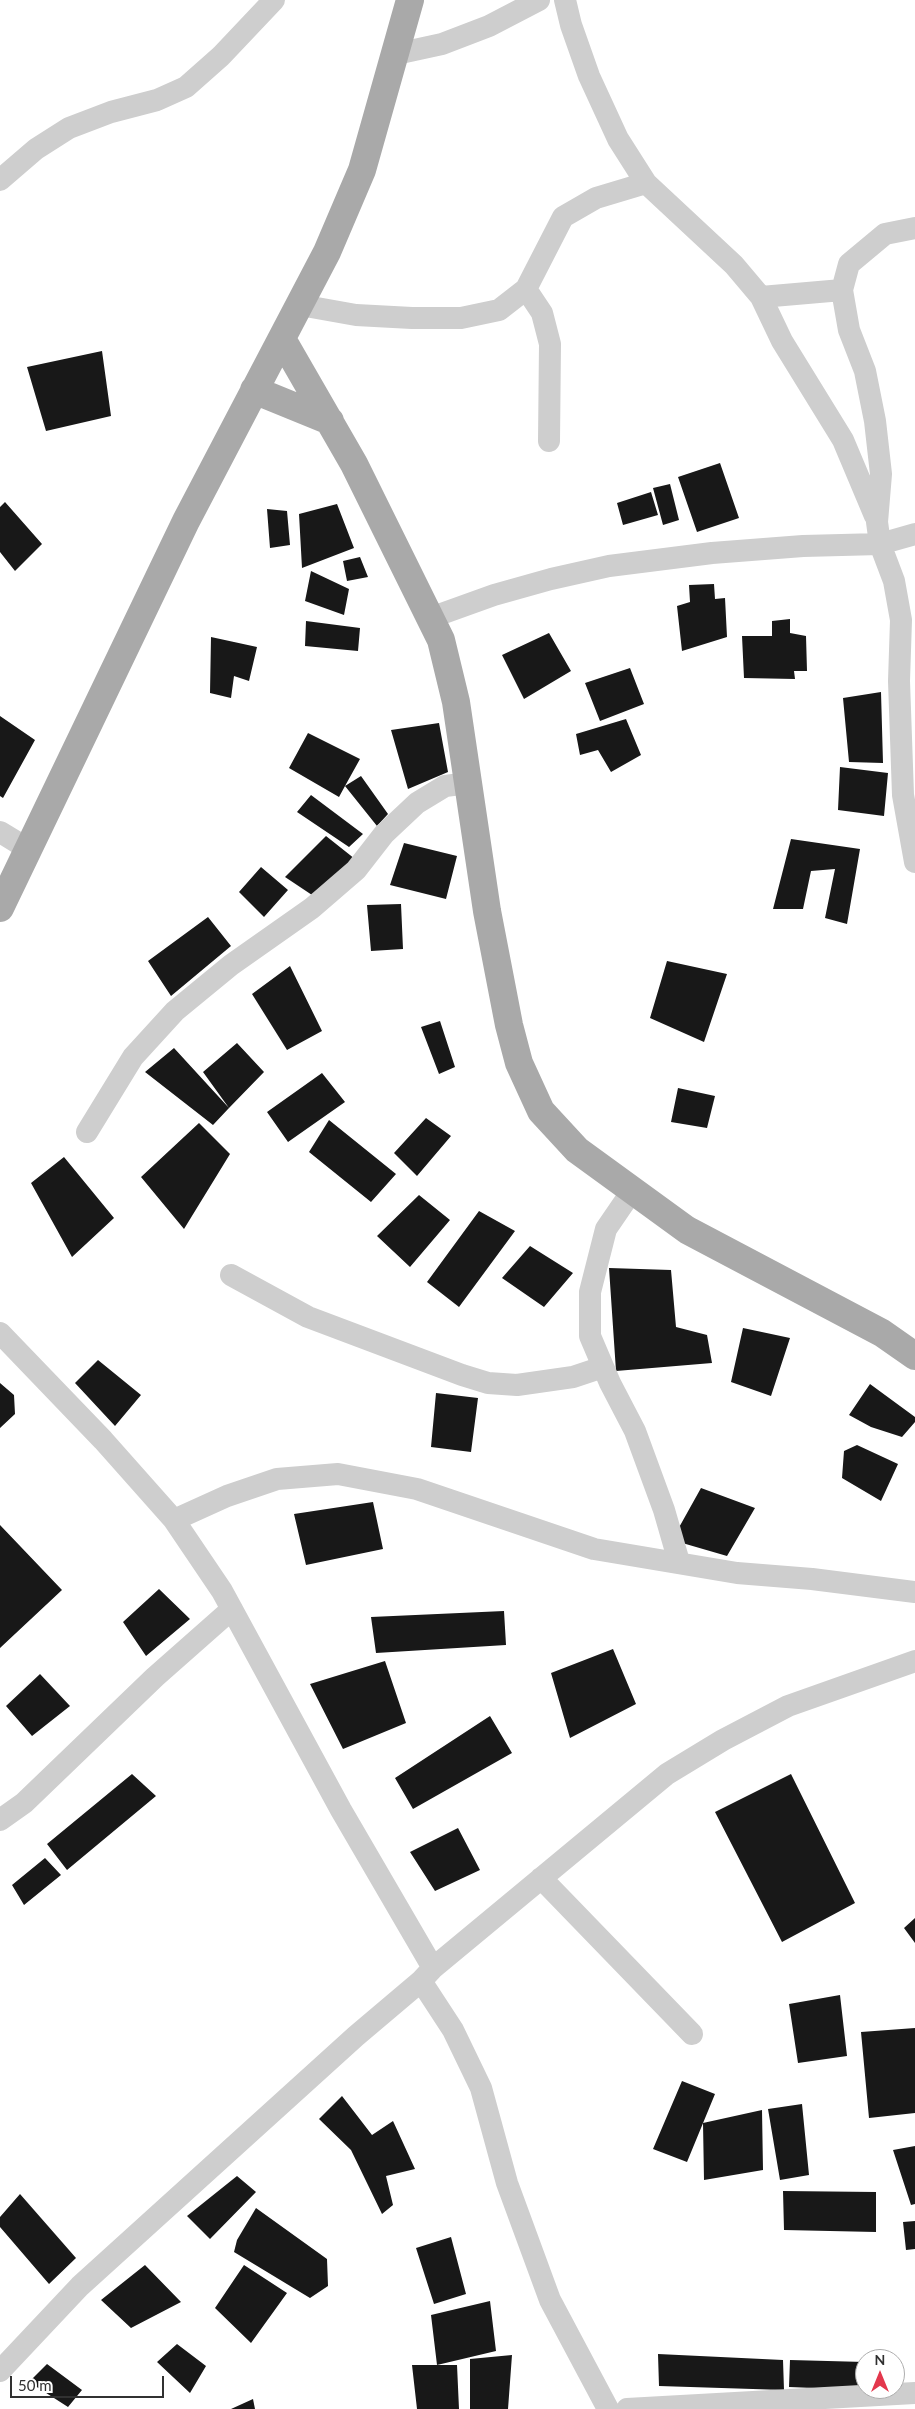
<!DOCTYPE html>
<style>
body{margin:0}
#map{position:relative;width:915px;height:2409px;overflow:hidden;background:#fff;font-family:Lato,sans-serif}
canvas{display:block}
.north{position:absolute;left:855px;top:2349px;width:50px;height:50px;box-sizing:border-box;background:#fff;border:1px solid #adadad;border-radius:50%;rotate:0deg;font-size:14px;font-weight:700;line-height:20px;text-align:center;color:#313131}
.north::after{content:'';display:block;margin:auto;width:18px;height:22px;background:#e3384d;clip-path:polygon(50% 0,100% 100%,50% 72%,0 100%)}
.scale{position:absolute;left:10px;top:2376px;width:154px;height:22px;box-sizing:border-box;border:2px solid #313131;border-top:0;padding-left:6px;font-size:15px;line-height:18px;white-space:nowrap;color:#313131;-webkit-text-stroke:4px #fff;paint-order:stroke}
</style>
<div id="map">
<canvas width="915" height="2409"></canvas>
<div class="north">N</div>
<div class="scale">50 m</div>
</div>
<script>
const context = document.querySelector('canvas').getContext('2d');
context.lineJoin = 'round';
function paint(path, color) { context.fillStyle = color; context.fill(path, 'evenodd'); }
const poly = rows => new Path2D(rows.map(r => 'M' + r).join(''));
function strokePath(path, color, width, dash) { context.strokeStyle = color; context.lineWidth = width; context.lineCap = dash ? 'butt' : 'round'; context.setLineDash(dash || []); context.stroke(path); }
paint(poly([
 [102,351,111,416,46,431,27,367],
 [720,463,739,518,697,532,678,477],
 [670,484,679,520,663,525,653,488],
 [651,492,658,515,623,525,617,503],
 [5,502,42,544,15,571,0,552,0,507],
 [337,504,354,548,302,568,299,514],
 [267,509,287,511,290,545,270,548],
 [360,557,368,577,347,581,343,561],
 [311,571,349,589,344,615,305,601],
 [714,584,715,599,725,598,727,637,682,651,677,606,690,602,689,585],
 [790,619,790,633,806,636,807,671,794,671,795,679,744,678,742,636,772,636,772,621],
 [306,621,360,628,358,651,305,646],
 [549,633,571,671,524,699,502,655],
 [211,637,257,647,249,681,234,676,231,698,210,693],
 [630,668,644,704,600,721,585,683],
 [881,692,883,763,849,762,843,698],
 [0,716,35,740,3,798,0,796],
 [626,719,641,755,611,772,598,750,580,755,576,734],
 [439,723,448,772,408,789,391,730],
 [308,733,360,759,345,786,361,776,388,814,377,826,345,786,339,797,289,768],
 [840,767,888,773,884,816,838,810],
 [311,795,363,834,349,847,297,812],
 [326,836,355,859,315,897,285,877],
 [791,839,860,849,847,924,825,918,835,869,811,871,803,909,773,909],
 [404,843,457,856,446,899,390,885],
 [261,867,288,890,264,917,239,892],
 [401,904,403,949,371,951,367,905],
 [208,917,231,946,171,996,148,961],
 [667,961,727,974,704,1042,650,1018],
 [290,966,322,1031,287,1050,252,994],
 [440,1021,455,1067,439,1074,421,1027],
 [237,1043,264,1072,229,1108,213,1125,145,1072,174,1048,229,1108,203,1072],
 [322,1073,345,1102,288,1142,267,1112],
 [678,1088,715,1096,707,1128,671,1122],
 [426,1118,451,1136,417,1176,394,1153],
 [329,1120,396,1174,371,1202,309,1152],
 [199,1123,230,1154,184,1229,141,1177],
 [64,1157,114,1218,72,1257,31,1183],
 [419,1195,450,1220,410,1267,377,1236],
 [479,1211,515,1231,459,1307,427,1282],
 [530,1246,573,1273,544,1307,502,1278],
 [609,1268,671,1270,676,1327,707,1335,712,1363,616,1371],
 [743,1328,790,1338,771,1396,731,1382],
 [98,1360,141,1395,115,1426,75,1383],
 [0,1383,14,1395,15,1414,0,1428],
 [870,1384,915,1417,915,1422,902,1437,871,1427,849,1415],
 [436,1393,478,1398,471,1452,431,1447],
 [857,1445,898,1464,881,1501,842,1478,844,1451],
 [701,1488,755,1508,727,1556,672,1540],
 [373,1502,383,1549,306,1565,294,1514],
 [0,1525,62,1590,0,1648],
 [159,1589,190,1619,146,1656,123,1622],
 [504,1611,506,1645,376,1653,371,1617],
 [613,1649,636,1704,570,1738,551,1673],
 [385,1661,406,1723,343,1749,310,1684],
 [40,1674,70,1706,32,1736,6,1706],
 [490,1716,512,1753,413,1809,395,1778],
 [132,1774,156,1796,67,1870,47,1844],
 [791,1774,855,1903,782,1942,715,1812],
 [458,1828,480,1870,435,1891,410,1852],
 [45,1858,61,1875,24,1905,12,1885],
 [915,1918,915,1943,904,1928],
 [840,1995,847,2056,798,2063,789,2004],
 [915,2028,915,2113,869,2118,861,2032],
 [682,2081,715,2094,687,2162,653,2149],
 [342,2096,372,2135,393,2121,415,2169,386,2176,393,2205,382,2214,351,2150,319,2119],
 [802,2104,809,2175,780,2180,768,2109],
 [762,2110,763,2170,704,2180,703,2123],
 [915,2146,915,2204,911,2205,893,2150],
 [237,2176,256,2192,210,2239,187,2216],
 [783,2191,876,2192,876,2232,784,2230],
 [20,2194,76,2258,49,2284,0,2227,0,2217],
 [256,2208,327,2259,328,2286,310,2298,234,2252,237,2240],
 [915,2221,915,2249,906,2250,903,2222],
 [451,2237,466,2294,434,2304,416,2248],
 [145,2265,181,2302,131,2328,101,2300],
 [244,2265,287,2293,251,2343,215,2308],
 [490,2301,496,2351,437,2365,431,2315],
 [177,2344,206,2366,190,2393,157,2362],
 [658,2354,783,2360,784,2390,659,2386],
 [512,2355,508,2409,470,2409,470,2359],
 [790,2360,865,2362,865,2390,789,2387],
 [47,2364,82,2390,68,2407,29,2382],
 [412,2365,457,2365,459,2409,417,2409],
 [253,2399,255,2409,231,2409]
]), '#181818');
strokePath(poly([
 [565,0,571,25,589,76,618,139,646,183,734,265,761,297,782,341,843,440,875,516],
 [396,54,442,44,489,26,539,0],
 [0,180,36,149,69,128,111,112,157,100,186,87,221,56,274,0],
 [915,228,885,234,849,264,842,290,849,330,865,371,875,421,881,474,877,522,880,544,894,581,901,620,899,681,903,795,915,862],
 [526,289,542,313,550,344,549,441],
 [761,297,842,290],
 [300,305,356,315,412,318,461,318,499,310,526,289,563,217,596,198,646,183],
 [430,618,494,595,551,579,609,566,712,553,803,546,880,544,915,534],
 [0,832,28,849],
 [87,1132,133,1057,175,1011,231,965,312,908,356,870,384,834,417,803,445,786,469,783],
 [632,1191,606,1229,590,1292,590,1336,610,1383,635,1431,664,1510,679,1562],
 [231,1275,308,1317,462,1375,488,1383,517,1385,573,1377,603,1367],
 [0,1333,103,1440,174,1520,222,1591,341,1810,433,1968],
 [174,1520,227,1496,277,1479,338,1474,417,1489,594,1549,737,1573,812,1579,915,1592],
 [0,1820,24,1803,155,1677,232,1609],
 [541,1878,692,2034],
 [421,1981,453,2030,481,2088,507,2183,550,2300,608,2409],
 [0,2371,80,2286,356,2036,421,1981,433,1968,667,1774,723,1740,788,1706,915,1661],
 [627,2409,915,2393]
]), '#cecece', 22);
strokePath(poly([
 [282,339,354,464,441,640,456,702,487,911,509,1025,519,1063,541,1111,577,1150,687,1230,882,1333,915,1356],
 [254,390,330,421],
 [0,908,186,521,327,252,362,170,410,0]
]), '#a9a9a9', 28);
</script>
